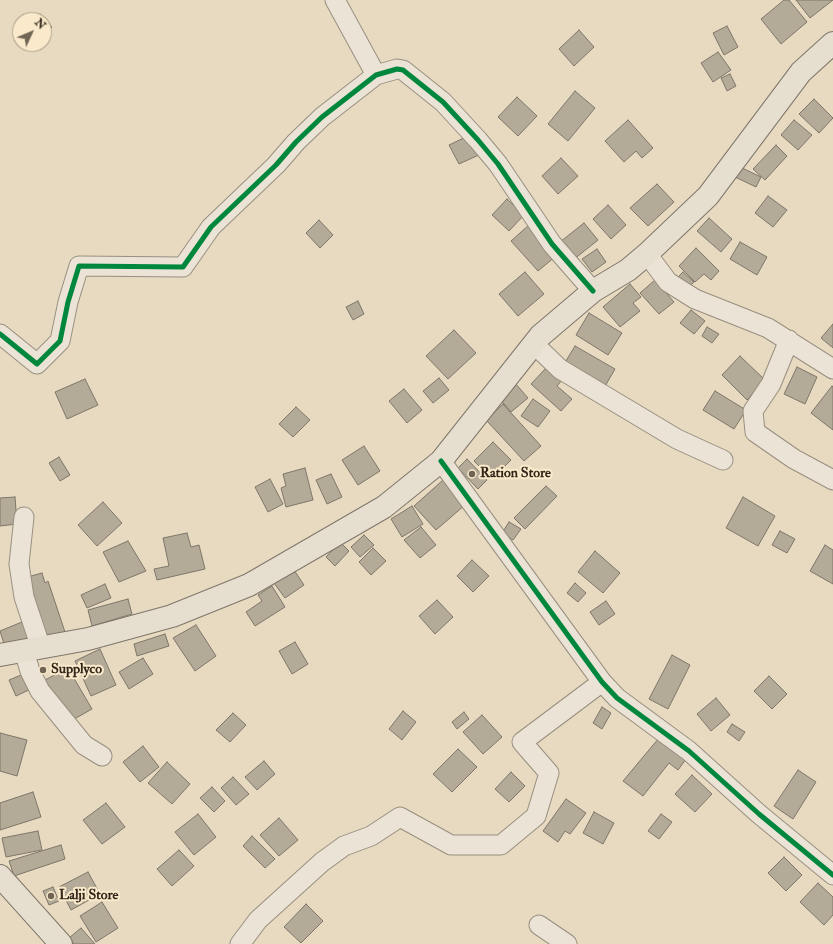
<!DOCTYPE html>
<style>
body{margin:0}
#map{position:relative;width:833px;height:944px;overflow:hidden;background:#e7dac0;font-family:"IM FELL Double Pica",serif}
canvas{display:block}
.north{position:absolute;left:12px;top:12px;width:40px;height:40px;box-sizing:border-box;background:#faeacb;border:1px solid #a99c84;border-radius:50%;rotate:46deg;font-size:11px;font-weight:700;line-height:16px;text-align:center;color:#30261a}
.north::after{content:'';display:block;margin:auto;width:14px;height:18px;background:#706554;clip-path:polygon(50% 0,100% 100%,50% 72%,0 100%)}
</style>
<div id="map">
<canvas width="833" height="944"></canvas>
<div class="north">N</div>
</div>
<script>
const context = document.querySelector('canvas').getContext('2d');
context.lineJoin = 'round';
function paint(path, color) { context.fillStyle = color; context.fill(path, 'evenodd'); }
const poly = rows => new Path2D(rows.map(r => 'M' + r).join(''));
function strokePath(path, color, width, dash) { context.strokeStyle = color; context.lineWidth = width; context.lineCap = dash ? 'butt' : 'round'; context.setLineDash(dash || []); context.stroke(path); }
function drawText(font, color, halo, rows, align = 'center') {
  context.font = font + ' "IM FELL Double Pica",serif'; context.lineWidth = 4; context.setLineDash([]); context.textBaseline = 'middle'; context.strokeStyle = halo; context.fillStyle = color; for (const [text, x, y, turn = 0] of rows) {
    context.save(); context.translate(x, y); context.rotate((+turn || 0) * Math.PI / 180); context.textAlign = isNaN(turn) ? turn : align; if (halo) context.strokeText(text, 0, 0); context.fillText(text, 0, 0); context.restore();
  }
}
const building = poly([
 [784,0,789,0,807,22,781,44,761,19,784,0],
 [796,0,833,0,810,18,796,0],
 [40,14,52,27,44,34,44,20,34,20,40,14],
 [727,26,738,47,724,55,713,33,727,26],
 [579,30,594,47,574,66,559,49,579,30],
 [718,52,731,70,713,82,701,63,718,52],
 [730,74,736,86,727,91,721,78,730,74],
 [575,91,595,108,568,141,548,124,575,91],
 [517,97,537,116,518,136,498,117,517,97],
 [814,99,833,118,819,133,799,114,814,99],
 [628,120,653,148,642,158,636,151,624,162,605,141,628,120],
 [794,120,812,135,798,150,781,135,794,120],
 [472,134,481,154,459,164,449,145,472,134],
 [776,145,787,156,765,180,753,169,776,145],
 [561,158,578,176,558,194,542,176,561,158],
 [740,167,761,177,756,187,735,177,740,167],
 [657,184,674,202,648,226,630,208,657,184],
 [768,196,787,210,773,227,755,213,768,196],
 [507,199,524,215,509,231,492,215,507,199],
 [608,205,626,225,611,239,593,219,608,205],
 [709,218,732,239,721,252,697,231,709,218],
 [319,220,333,235,320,248,306,233,319,220],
 [584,223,598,240,573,260,560,242,584,223],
 [529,225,556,256,538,271,511,241,529,225],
 [740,242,767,257,757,275,730,259,740,242],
 [696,248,719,271,711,280,704,274,695,282,679,266,696,248],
 [597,249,606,262,592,272,582,259,597,249],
 [525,272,544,294,518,316,499,294,525,272],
 [683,272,694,282,685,291,675,280,683,272],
 [655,280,674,302,659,314,640,293,655,280],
 [630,284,641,297,633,303,640,311,620,327,603,307,630,284],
 [358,301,364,314,353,320,346,307,358,301],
 [691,310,705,321,694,334,680,323,691,310],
 [589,313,622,333,608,355,576,335,589,313],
 [833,324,833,348,821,338,833,324],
 [707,327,719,334,712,343,702,336,707,327],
 [454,330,476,353,448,379,426,356,454,330],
 [575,346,615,369,604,388,564,364,575,346],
 [740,356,765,380,747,400,722,375,740,356],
 [547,367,562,380,557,386,572,399,561,411,531,384,547,367],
 [797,367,817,377,805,404,784,394,797,367],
 [439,378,449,390,433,403,423,391,439,378],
 [85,379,98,405,67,419,55,392,85,379],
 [515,383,528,398,511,412,498,397,515,383],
 [832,386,833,387,833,430,811,413,832,386],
 [404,389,422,410,407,423,389,401,404,389],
 [715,391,746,410,734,429,703,410,715,391],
 [533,399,550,411,538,427,521,416,533,399],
 [503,404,541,446,524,461,486,420,503,404],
 [296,407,310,420,293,437,279,424,296,407],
 [493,442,511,460,492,479,474,461,493,442],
 [364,446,380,471,358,485,342,460,364,446],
 [59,457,70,475,60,481,49,463,59,457],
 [467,459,487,480,478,489,458,468,467,459],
 [305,468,313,500,286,507,281,488,286,486,283,474,305,468],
 [331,474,342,497,327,504,316,480,331,474],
 [270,479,283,504,268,512,255,487,270,479],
 [443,480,465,505,436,530,414,506,443,480],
 [546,486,557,496,525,529,514,518,546,486],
 [15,497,17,524,0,526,0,498,15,497],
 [743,497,775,516,758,546,726,528,743,497],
 [103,502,122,523,97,546,78,525,103,502],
 [412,506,423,524,402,537,391,519,412,506],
 [509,522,521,529,513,540,502,533,509,522],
 [421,527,436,545,420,558,404,540,421,527],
 [780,531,795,539,787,553,772,545,780,531],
 [187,533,191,547,199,545,205,569,157,580,154,569,169,566,163,538,187,533],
 [364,535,374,545,360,557,351,547,364,535],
 [128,541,146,571,119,582,103,552,128,541],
 [340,542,349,551,335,566,326,557,340,542],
 [825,545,833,550,833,584,810,571,825,545],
 [373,548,386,561,371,575,359,562,373,548],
 [595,551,620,573,603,593,578,572,595,551],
 [472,560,489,576,473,592,457,576,472,560],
 [294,570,304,585,285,598,274,583,294,570],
 [42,573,45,583,48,581,65,632,44,639,24,578,42,573],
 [575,583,586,593,578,602,567,593,575,583],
 [105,584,111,598,87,608,81,595,105,584],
 [272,586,285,607,255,626,246,612,262,601,258,595,272,586],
 [128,599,132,614,92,626,88,610,128,599],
 [437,600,453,617,435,634,419,616,437,600],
 [606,601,615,614,599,625,590,612,606,601],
 [22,622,30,641,6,650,0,631,22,622],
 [196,625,216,656,195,671,173,638,196,625],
 [165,634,169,646,137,656,134,644,165,634],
 [295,642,308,664,292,674,279,651,295,642],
 [100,649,116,685,91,696,75,661,100,649],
 [672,655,690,665,668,709,649,699,672,655],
 [143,658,153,674,129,689,119,672,143,658],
 [68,668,92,709,69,722,45,680,68,668],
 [26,673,33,688,16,696,9,680,26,673],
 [769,676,787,694,772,709,754,691,769,676],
 [716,698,730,715,711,731,697,714,716,698],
 [602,707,611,713,602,729,593,723,602,707],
 [403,711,416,722,402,740,389,729,403,711],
 [464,712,469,719,457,729,452,722,464,712],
 [233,713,246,725,230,742,216,730,233,713],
 [482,715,502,737,483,754,463,732,482,715],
 [732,724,745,732,739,741,727,732,732,724],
 [0,733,27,740,17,776,0,771,0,733],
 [659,738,686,759,678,770,669,763,643,796,623,781,659,738],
 [143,746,159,767,140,782,123,762,143,746],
 [458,749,477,767,452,792,433,774,458,749],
 [264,761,275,774,257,790,245,777,264,761],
 [167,762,190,784,172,804,148,783,167,762],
 [798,770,816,782,793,819,774,806,798,770],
 [511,772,525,786,509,802,495,789,511,772],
 [692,775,712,794,695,812,675,794,692,775],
 [233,777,249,794,236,805,221,788,233,777],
 [212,787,225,801,214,812,200,798,212,787],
 [33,792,41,817,0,830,0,803,33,792],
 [566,799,586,813,570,834,565,831,558,842,543,831,566,799],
 [106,803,125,827,102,844,83,820,106,803],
 [594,812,614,823,603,844,583,833,594,812],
 [198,814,216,837,194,855,175,832,198,814],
 [661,814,672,822,659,839,648,831,661,814],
 [279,818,298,840,279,856,260,835,279,818],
 [38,831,42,850,6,857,2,838,38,831],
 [252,836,275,859,265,868,243,846,252,836],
 [61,845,65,859,14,876,9,861,61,845],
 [179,850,194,866,172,886,157,869,179,850],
 [784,857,802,875,786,891,768,873,784,857],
 [88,872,100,894,71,910,59,887,88,872],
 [818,883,833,897,833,915,824,925,800,902,818,883],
 [53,887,59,901,49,905,43,891,53,887],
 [102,902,118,928,96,942,80,916,102,902],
 [306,904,323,921,301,943,284,927,306,904],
 [81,928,95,944,74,944,69,938,81,928]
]);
paint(building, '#b3aa98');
strokePath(building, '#7e7669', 1);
const minor = poly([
 [335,0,376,75],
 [647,254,668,282,695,299,768,328,833,369],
 [0,334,37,364,60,341,68,302,79,266,183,267,211,227,276,165,296,142,322,117,376,75,397,69,403,70,443,102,478,140,498,164,552,244,593,291],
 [789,340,771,384,753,411,755,432,794,459,833,480],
 [534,344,560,369,677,439,723,460],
 [441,461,602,682,617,698,689,751,759,814,833,875],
 [24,517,19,564,24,597,41,648],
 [24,651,30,671,40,691,84,745,102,756],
 [539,925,567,944],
 [240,944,258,920,322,862,344,846,371,836,400,817,451,845,501,845,536,816,549,773,522,742,602,682]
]);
const major = poly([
 [0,655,88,639,172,616,249,585,384,507,441,461,540,336,593,291,628,270,647,254,708,196,801,72,833,43],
 [0,876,61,944]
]);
strokePath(minor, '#988f7f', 21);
strokePath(major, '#7e7669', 24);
strokePath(minor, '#eae3d6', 19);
strokePath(major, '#e6dfd0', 22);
strokePath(poly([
 [0,334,37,364,60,341,68,302,79,266,183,267,211,227,276,165,296,142,322,117,376,75,397,69,403,70,443,102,478,140,498,164,552,244,593,291],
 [441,461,602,682,617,698,689,751,759,814,833,875]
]), '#00873e', 5);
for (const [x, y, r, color] of [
 [472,474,4,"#706554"],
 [43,670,4,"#706554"],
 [51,896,4,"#706554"]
]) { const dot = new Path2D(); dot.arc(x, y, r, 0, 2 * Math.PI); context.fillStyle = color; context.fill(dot); strokePath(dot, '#faeacb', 1.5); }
drawText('bold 14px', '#30261a', '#faeacb', [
 ["Ration Store",480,474],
 ["Supplyco",51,670],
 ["Lalji Store",59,896]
], 'left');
</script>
